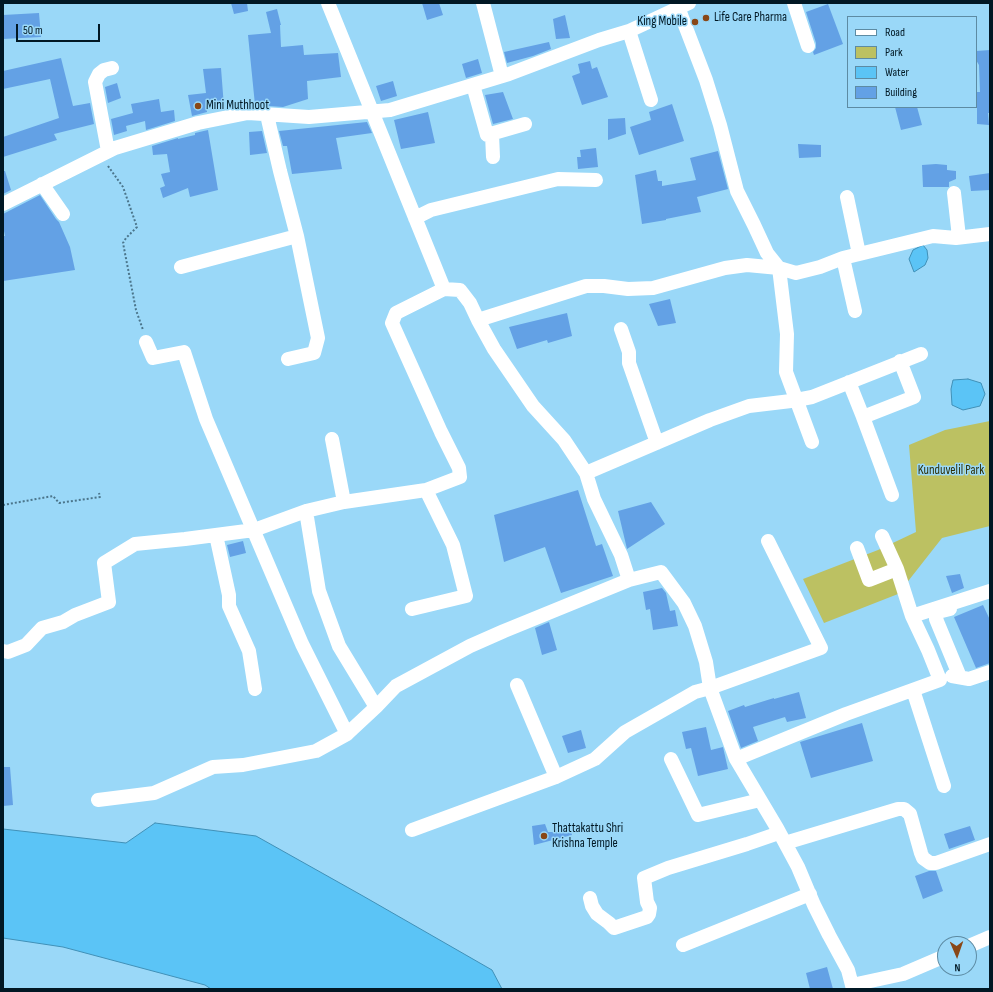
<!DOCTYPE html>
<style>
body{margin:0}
#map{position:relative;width:993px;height:992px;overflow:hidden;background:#9ad8f8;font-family:"Sofia Sans Condensed",sans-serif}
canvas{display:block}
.frame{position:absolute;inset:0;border:4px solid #011824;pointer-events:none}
.legend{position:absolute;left:847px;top:16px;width:130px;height:92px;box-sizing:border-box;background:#9ad8f8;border:1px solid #5d8ba3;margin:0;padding:5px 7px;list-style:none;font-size:12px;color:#011824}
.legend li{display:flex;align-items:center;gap:8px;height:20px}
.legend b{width:20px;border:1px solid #5d8ba3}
.north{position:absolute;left:937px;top:936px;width:40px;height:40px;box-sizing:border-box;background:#9ad8f8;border:1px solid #5d8ba3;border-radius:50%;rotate:178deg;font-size:11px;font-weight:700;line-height:16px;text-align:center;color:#011824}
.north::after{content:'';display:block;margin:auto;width:14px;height:18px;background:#894717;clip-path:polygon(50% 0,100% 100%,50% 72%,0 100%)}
.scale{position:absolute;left:16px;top:24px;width:84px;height:18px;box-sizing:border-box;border:2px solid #011824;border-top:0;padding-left:5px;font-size:12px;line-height:14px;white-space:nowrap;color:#011824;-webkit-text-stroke:3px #9ad8f8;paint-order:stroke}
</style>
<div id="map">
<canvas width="993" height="992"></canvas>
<div class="frame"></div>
<ul class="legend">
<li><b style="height:5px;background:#fff"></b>Road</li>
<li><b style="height:11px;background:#bcc162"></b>Park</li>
<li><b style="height:11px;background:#5bc4f6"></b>Water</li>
<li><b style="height:11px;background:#63a1e5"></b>Building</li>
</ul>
<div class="north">N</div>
<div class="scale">50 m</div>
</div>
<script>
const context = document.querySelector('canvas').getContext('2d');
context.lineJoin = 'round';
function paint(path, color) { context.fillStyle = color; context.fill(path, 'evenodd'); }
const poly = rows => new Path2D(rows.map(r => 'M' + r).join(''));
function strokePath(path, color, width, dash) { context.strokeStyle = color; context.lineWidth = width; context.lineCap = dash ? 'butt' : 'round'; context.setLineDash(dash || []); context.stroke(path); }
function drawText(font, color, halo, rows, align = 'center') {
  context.font = font + ' "Sofia Sans Condensed",sans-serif'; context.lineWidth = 3; context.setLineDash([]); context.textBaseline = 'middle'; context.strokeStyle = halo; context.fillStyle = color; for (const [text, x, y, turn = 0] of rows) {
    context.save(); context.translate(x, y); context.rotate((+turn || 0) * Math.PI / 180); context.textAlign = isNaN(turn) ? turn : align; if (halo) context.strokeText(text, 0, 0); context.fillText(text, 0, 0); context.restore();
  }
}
paint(poly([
 [990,421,990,526,942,538,898,594,824,623,803,579,878,550,916,532,909,445,945,430]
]), '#bcc162');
const water = poly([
 [923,245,927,250,928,258,925,265,914,272,909,259,913,250,923,245],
 [968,379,981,383,985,394,980,406,963,410,952,405,951,389,953,380,968,379],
 [155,823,256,836,363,896,492,970,502,989,211,989,205,985,63,947,3,938,3,829,126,843,155,823]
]);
paint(water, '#5bc4f6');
strokePath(water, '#4090b7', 1);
paint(poly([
 [231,3,247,3,248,11,234,14],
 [422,3,439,3,443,15,427,20],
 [828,4,843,44,814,55,813,52,816,48,816,43,806,12],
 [277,9,281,25,280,25,281,47,303,45,304,55,338,53,341,77,307,81,308,99,283,107,255,105,248,35,271,33,266,12],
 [39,13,41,37,3,39,3,15],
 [565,15,570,38,556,39,553,19],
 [549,42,551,49,533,56,507,63,504,52],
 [990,50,990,113,988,113,989,125,977,124,977,92,980,92,979,65,976,60,976,51],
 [61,58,73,106,90,103,94,124,54,134,57,140,3,157,3,137,59,118,50,79,3,89,3,71],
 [478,59,482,73,466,78,462,64],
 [590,61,592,69,597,67,608,97,582,105,572,76,580,73,578,64],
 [221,68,224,107,207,108,207,112,192,116,188,95,206,93,203,69],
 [393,81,397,96,381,101,376,86],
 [117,83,121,98,108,103,105,87],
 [503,92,513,119,493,124,485,95],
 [159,99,161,112,174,110,175,121,146,130,145,121,126,126,127,131,114,135,111,119,133,113,131,104],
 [672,104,684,141,639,155,630,127,651,120,649,112],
 [895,107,917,107,922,125,901,130],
 [428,112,435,143,401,149,394,120],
 [625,118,626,134,608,140,608,119],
 [367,122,372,133,336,138,342,169,292,174,287,146,283,146,279,131],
 [208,130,218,190,190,197,188,188,163,198,160,188,165,186,161,174,170,172,167,154,153,155,152,146,178,138,178,139,195,135,195,133],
 [262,131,267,153,250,155,249,132],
 [798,144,821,145,821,157,799,158],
 [596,148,598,167,578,169,577,157,581,157,580,150],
 [718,151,728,189,697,197,701,212,666,219,666,220,642,224,635,175,656,170,658,181,662,181,662,186,696,180,690,158],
 [936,164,947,165,947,170,956,171,956,179,949,182,949,187,923,187,922,165],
 [3,171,5,171,11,190,3,194],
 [990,173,990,190,971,191,969,176],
 [40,195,56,219,59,222,70,247,75,270,3,281,3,236,5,236,3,226,3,214],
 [670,299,676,323,658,326,649,304],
 [567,313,572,336,548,343,547,340,517,349,509,327],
 [578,490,596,546,602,544,613,576,561,593,545,547,504,562,494,515],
 [651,502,665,524,627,549,618,511],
 [243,541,246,553,230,557,227,545],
 [960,574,964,588,952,593,946,576],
 [662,588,666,593,670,611,675,610,678,626,653,630,650,609,646,610,643,592],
 [983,605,990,620,990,663,976,668,954,617],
 [549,622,557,650,542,655,535,628],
 [799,692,806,718,787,722,785,717,753,727,758,741,741,748,728,711,744,705,745,707,774,698,774,699],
 [862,723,873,761,811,778,800,742],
 [706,727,711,750,723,747,728,769,698,776,691,748,686,749,682,732],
 [581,730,586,748,568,753,562,736],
 [3,767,10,767,13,805,3,806],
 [545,824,548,832,571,832,572,835,534,845,532,826],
 [970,826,975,840,949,849,944,834],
 [929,871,936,871,943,891,923,899,915,876],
 [827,967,833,989,810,989,806,973]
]), '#63a1e5');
strokePath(poly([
 [108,166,123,187,137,227,126,238,123,243,136,310,143,330],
 [3,505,53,496,59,503,100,497,99,493]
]), '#4b758b', 2, [2, 2]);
strokePath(poly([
 [483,3,502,76],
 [794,3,808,46],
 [678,7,706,80,720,125,737,191,754,225,767,253,779,268,787,334,786,372,812,442],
 [629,31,651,100],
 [473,85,487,135,525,124],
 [267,115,280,171,297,236,318,338,314,353,288,359],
 [492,134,493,157],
 [108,151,95,82,99,74,104,70,112,68],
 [42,184,63,214],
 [954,193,959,237],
 [847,197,859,254],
 [3,204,115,148,198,123,248,113,309,117,390,110,509,74,599,40,629,31,689,3],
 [415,218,431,210,558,179,596,180],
 [843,258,855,311],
 [181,267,297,236],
 [444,289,460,290,470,303,478,320,494,349,533,406,564,440,586,473,594,499,621,555,629,580,661,572,684,603,695,626,706,662,710,688,736,759,777,828,798,867,814,905,829,935,848,970,853,989],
 [478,320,586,286,604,286,628,289,653,288,725,268,747,265,779,268,796,273,820,267,843,258,933,236,956,238,990,234],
 [621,329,629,352,629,363,657,443],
 [146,342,153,358,184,352,206,419,302,644,347,734],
 [849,382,863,417],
 [332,439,344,502],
 [586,473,710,420,749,406,791,401,812,397,921,354],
 [892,495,863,417,914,397,900,361],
 [306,511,319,591,339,646,376,707],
 [216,535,229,595,229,606,249,651,255,689],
 [882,536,897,569,912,616],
 [857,548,869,580,897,569],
 [412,609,466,596,453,545,426,490],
 [950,609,938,612,936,619,960,677],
 [3,651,8,652,26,645,42,628,63,622,75,615,109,602,104,563,135,544,185,539,254,530,306,511,344,502,426,490,460,477,459,468,441,432,392,323,396,313,444,289,328,3],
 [952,676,969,679,990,672],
 [517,685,556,777],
 [913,690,944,786],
 [671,759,698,815,760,800],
 [736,759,846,714,940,680,928,650,912,616,990,591],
 [98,800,154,793,213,767,243,765,316,751,347,734,376,707,396,686,470,646,504,631,629,580],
 [412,830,556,777,595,759,625,732,695,692,710,688,821,648,768,541],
 [785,843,898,809,904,809,910,814,921,853,923,858,930,863,936,863,990,844],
 [590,898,592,906,597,914,609,923,614,928,647,917,649,914,650,908,647,902,644,878,668,868,747,844,779,833],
 [683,945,810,894],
 [969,946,990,937],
 [852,985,903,974,945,956]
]), '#fff', 14);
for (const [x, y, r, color] of [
 [706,18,4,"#894717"],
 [695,22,4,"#894717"],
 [198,106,4,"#894717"],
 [544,836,4,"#894717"]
]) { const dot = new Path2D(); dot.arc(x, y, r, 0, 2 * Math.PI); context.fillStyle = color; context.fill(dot); strokePath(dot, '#9ad8f8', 1.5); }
drawText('13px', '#011824', '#9ad8f8', [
 ["Life Care Pharma",714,18],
 ["King Mobile",687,22,"right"],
 ["Mini Muthhoot",206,106],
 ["Thattakattu Shri",552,829],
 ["Krishna Temple",552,844]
], 'left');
drawText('13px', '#2e2f05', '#9ad8f8', [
 ["Kunduvelil Park",951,471]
]);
</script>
